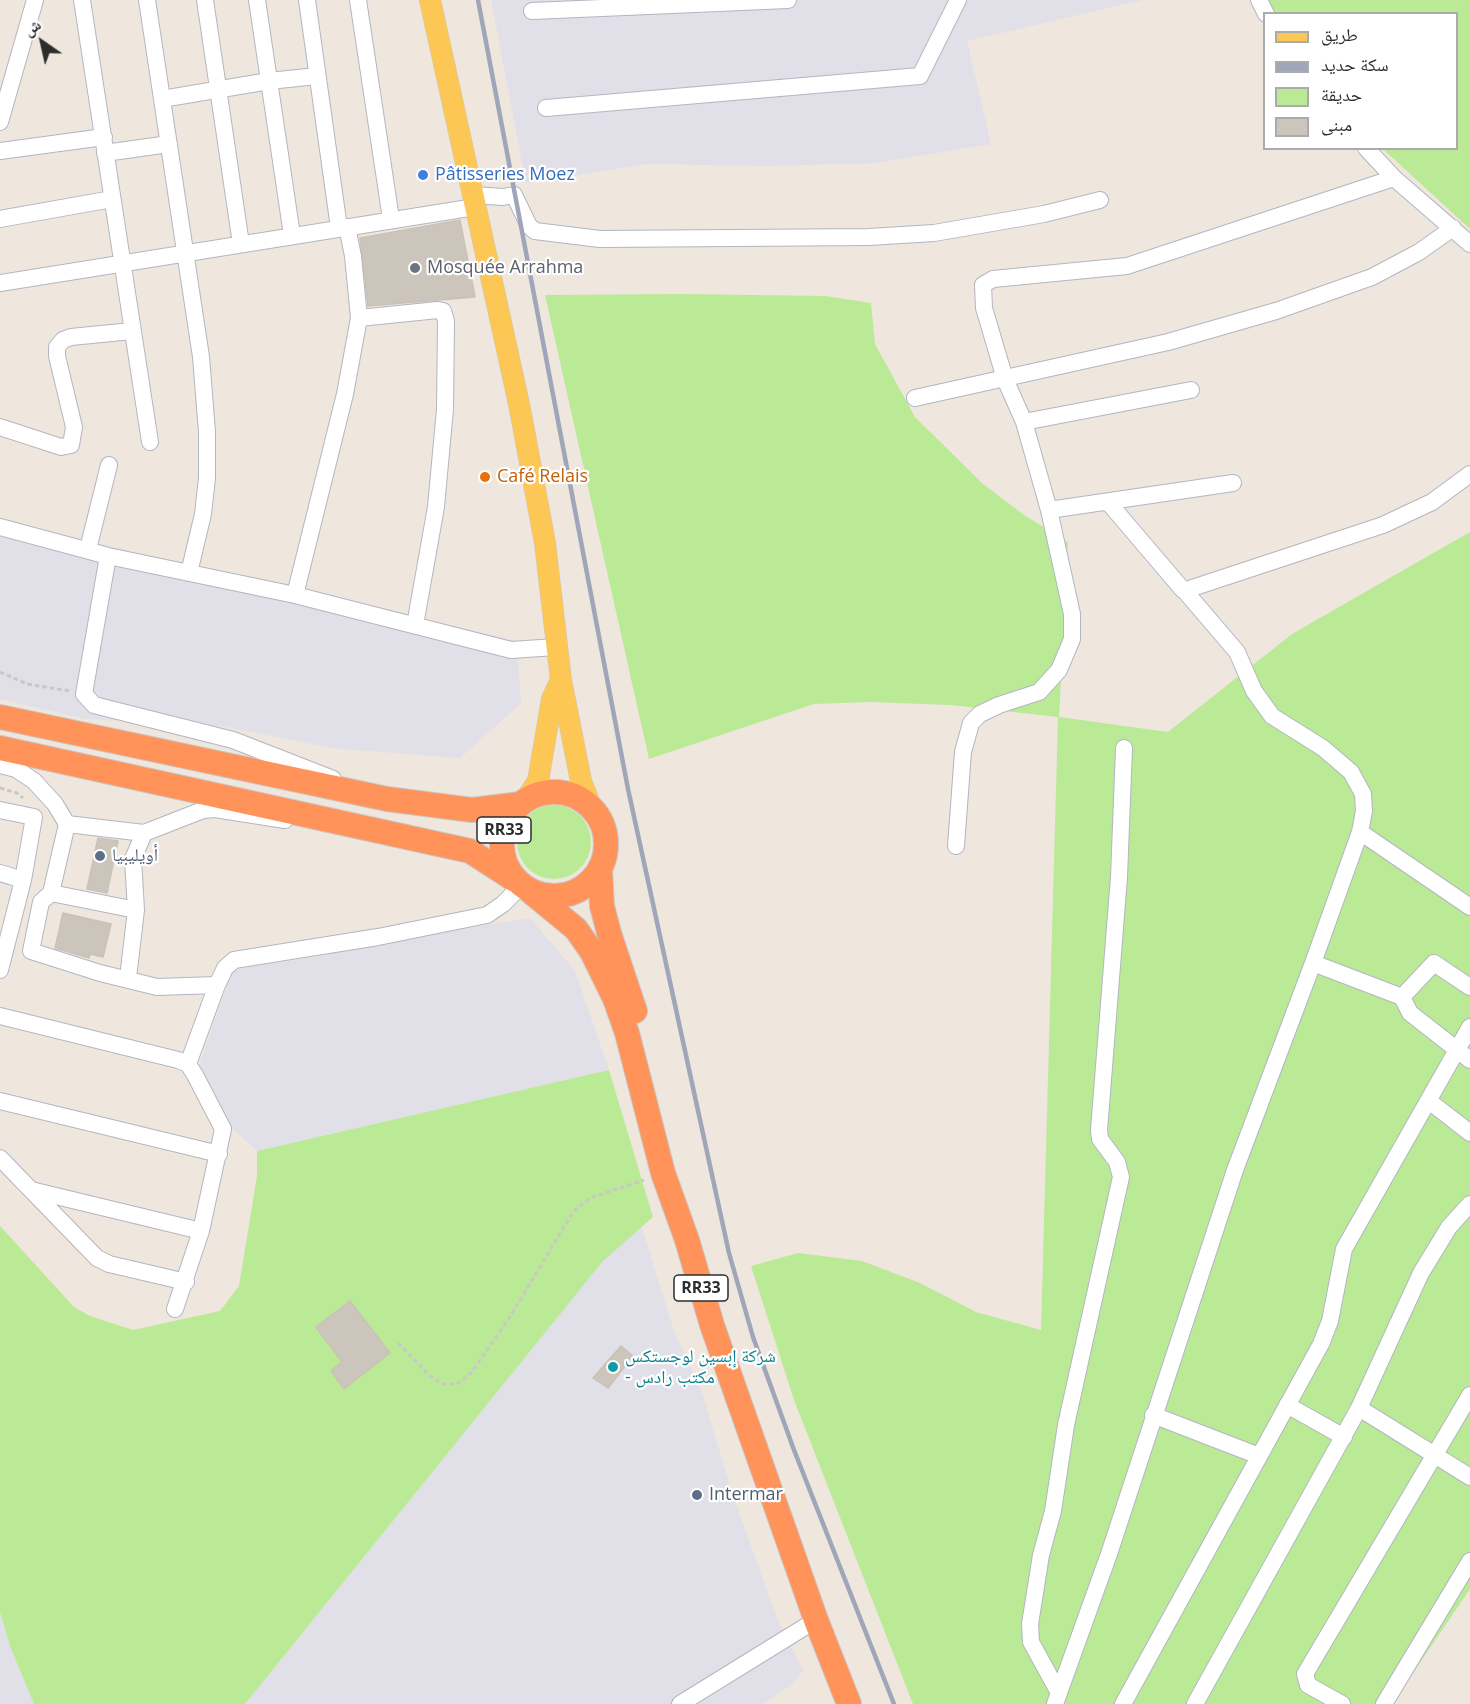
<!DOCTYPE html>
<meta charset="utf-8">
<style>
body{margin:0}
#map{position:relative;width:1470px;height:1704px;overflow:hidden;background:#efe6de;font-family:"Open Sans","Noto Naskh Arabic",sans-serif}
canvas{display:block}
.legend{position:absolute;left:1263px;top:12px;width:195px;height:138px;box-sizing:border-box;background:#fff;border:2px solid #ababab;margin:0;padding:8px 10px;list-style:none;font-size:18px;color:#2d2d2d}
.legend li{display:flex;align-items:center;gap:12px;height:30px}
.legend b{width:30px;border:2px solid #ababab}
.north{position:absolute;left:12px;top:12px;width:60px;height:60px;-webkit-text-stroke:4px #fff;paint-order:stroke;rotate:326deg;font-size:16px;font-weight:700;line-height:24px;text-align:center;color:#2d2d2d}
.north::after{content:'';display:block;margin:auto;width:21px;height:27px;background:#2d2d2d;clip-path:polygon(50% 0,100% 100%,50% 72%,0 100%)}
</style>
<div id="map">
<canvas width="1470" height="1704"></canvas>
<ul class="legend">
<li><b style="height:8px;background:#fdc755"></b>طريق</li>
<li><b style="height:8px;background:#a0a6b9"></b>سكة حديد</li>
<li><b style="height:16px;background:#baea96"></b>حديقة</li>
<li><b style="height:16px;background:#cbc5bc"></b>مبنى</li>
</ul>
<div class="north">ش</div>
</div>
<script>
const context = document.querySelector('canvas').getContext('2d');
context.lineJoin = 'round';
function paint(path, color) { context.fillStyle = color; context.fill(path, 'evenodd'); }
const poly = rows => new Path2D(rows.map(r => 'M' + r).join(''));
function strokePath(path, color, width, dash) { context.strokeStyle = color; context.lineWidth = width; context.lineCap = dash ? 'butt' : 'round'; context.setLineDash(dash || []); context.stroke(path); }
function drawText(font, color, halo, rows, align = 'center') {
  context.font = font + ' "Open Sans","Noto Naskh Arabic",sans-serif'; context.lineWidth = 4.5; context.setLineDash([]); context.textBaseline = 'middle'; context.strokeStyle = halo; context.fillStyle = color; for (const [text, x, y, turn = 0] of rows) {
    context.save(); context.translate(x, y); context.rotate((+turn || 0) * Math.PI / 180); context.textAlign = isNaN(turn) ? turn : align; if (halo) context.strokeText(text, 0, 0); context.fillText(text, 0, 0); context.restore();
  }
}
paint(poly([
 [491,0,1142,0,967,41,991,144,876,163,767,166,648,164,526,183],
 [0,521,521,642,518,660,521,703,460,758,331,748,221,726,86,719,0,699],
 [530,918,575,971,609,1070,257,1151,210,1107,198,1069,231,973,236,969,329,955,328,951],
 [641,1225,674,1331,702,1393,733,1496,778,1621,803,1671,790,1686,762,1704,245,1704,603,1261],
 [0,1612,10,1646,34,1704,0,1704]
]), '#e1dfe7');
paint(poly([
 [1265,0,1470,0,1470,229,1383,149,1456,148,1456,14,1273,13],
 [682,294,825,296,871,303,875,344,915,417,983,484,1024,515,1068,542,1059,717,1168,732,1292,634,1470,532,1470,1589,1392,1704,913,1704,794,1400,751,1266,798,1253,862,1261,920,1283,976,1312,1041,1330,1058,717,951,705,869,702,814,704,649,759,545,295],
 '517 842a37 37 0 1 1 74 0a37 37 0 1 1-74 0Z',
 [609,1070,653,1217,603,1261,245,1704,34,1704,10,1646,0,1612,0,1226,74,1307,90,1316,133,1330,220,1311,239,1286,257,1176,257,1151]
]), '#baea96');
const building = poly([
 [460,220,475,297,368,306,360,238,460,220],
 [98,838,118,841,107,893,87,889,98,838],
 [63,913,111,924,103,957,90,954,89,958,55,948,63,913],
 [350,1301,390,1353,344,1389,331,1371,342,1362,316,1327,350,1301],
 [621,1346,633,1356,608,1388,593,1378,621,1346]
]);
paint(building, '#cbc5bc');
strokePath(building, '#cbc2b7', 1.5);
const minor = poly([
 [82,0,150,442],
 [147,0,201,357,207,432,207,478,203,514,189,573],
 [205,0,241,244],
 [257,0,292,235],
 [307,0,339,228],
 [358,0,391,219],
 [1259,0,1266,14],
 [532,11,788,0],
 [162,99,269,81,317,76],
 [546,108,920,76,958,0],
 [0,122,35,0],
 [1366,148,1394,178,1470,244],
 [0,151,104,137],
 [105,153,169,144],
 [473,195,503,197,514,195,529,226,535,231,600,239,869,237,934,233,1044,214,1100,200],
 [0,219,112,199],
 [0,283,475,207],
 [359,318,438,310,443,311,446,321,445,409,436,507,415,625],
 [915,398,1168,342,1276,311,1372,277,1419,252,1453,228],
 [1024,422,1191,390],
 [0,427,61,447,71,445,74,427,57,356,57,347,63,340,71,337,132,331],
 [1233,483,1049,510,1024,422,1005,379,984,308,983,285,993,279,1127,266,1394,178],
 [1108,502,1183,590,1186,590,1383,525,1432,502,1470,474],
 [0,527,108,556,295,595,511,650,556,647],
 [88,549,109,465],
 [108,556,84,694,94,705,233,740,333,779],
 [295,595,345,394,359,318,353,256,347,227],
 [0,765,16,769,34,781,55,804,67,824,51,893,41,902,31,951,100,973,157,987,217,985],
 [0,810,34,817,23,880,0,970],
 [67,824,144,833,203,810,215,809,285,820],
 [1360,832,1470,907],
 [956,846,963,752,971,723,980,714,999,705,1039,692,1059,670,1072,639,1072,614,1049,510],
 [0,873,23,880],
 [51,893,136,910],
 [1313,963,1402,997,1434,963,1470,987],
 [128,978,136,910,133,859,144,833],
 [1402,997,1410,1013,1470,1060],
 [0,1016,178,1060,188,1064,195,1075,223,1129,201,1231,175,1309],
 [188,1064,217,985,225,968,234,960,378,937,487,915,503,904,521,886],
 [0,1101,219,1154],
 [1429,1101,1470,1133],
 [0,1158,97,1258,109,1264,186,1282],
 [31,1190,201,1231],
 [1287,1405,1344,1437],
 [1359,1408,1470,1477],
 [1153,1415,1259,1456],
 [1059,1693,1031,1642,1030,1624,1041,1555,1053,1511,1066,1425,1121,1177,1117,1162,1100,1139,1099,1130,1119,877,1124,748],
 [680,1704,816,1620],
 [1055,1704,1109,1554,1235,1170,1313,963,1360,832,1364,811,1363,794,1351,772,1323,748,1272,716,1254,691,1237,652,1184,590],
 [1123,1704,1321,1344,1330,1321,1344,1249,1470,1027],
 [1195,1704,1359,1408,1421,1273,1449,1227,1470,1204],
 [1342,1704,1308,1685,1305,1674,1470,1395],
 [1384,1704,1470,1561]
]);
const major = poly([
 [430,0,519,404,545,543,561,680,581,781,591,807],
 [525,801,538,781,552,699,561,680]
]);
const highway = poly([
 [0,717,387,799,472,810,521,804],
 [0,748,470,851,515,880],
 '502 844a52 52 0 1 1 104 0a52 52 0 1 1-104 0Z',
 [600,869,602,906,609,933,635,1011],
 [531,892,576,929,592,952,615,999,627,1033,663,1173,687,1240,712,1325,816,1620,849,1704]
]);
strokePath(minor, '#b2b6c1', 18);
strokePath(major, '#c8c8c8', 22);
strokePath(highway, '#c8c8c8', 26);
strokePath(poly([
 [0,672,27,684,70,691],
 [0,788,17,793,23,798],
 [398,1343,431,1377,443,1384,456,1384,462,1381,471,1373,508,1320,573,1212,590,1198,644,1180]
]), '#c8c8c8', 3, [4.5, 3]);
strokePath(minor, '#fff', 16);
strokePath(major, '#fdc755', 21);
strokePath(highway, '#ff9359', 24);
strokePath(poly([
 [478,0,628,789,729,1253,753,1337,794,1450,894,1704]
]), '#a0a6b9', 4.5);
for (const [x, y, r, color] of [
 [423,175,6,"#3f7fe0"],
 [415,268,6,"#6b7280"],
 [485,477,6,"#e8710a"],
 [100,856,6,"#5c6f8a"],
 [613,1367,6,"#0f9aa8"],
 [697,1495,6,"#5c6f8a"]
]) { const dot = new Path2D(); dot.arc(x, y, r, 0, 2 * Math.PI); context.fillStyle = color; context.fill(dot); strokePath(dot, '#fff', 2); }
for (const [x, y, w] of [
 [504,830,54],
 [701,1288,54]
]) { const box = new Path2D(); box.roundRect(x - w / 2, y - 13, w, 26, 4.5); context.fillStyle = '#fff'; context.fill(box); strokePath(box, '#2d2d2d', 1.5); }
drawText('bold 16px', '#2d2d2d', null, [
 ["RR33",504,830],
 ["RR33",701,1288]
]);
drawText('18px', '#366cbe', '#fff', [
 ["Pâtisseries Moez",435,175]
], 'left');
drawText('18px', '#5b616d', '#fff', [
 ["Mosquée Arrahma",427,268]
], 'left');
drawText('18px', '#c56008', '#fff', [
 ["Café Relais",497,477]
], 'left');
drawText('18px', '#4e5e75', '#fff', [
 ["أويليبيا",112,856],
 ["Intermar",709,1495]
], 'left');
drawText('18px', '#0d838f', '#fff', [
 ["شركة إبسين لوجستكس",625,1357],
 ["- مكتب رادس",625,1378]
], 'left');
</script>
